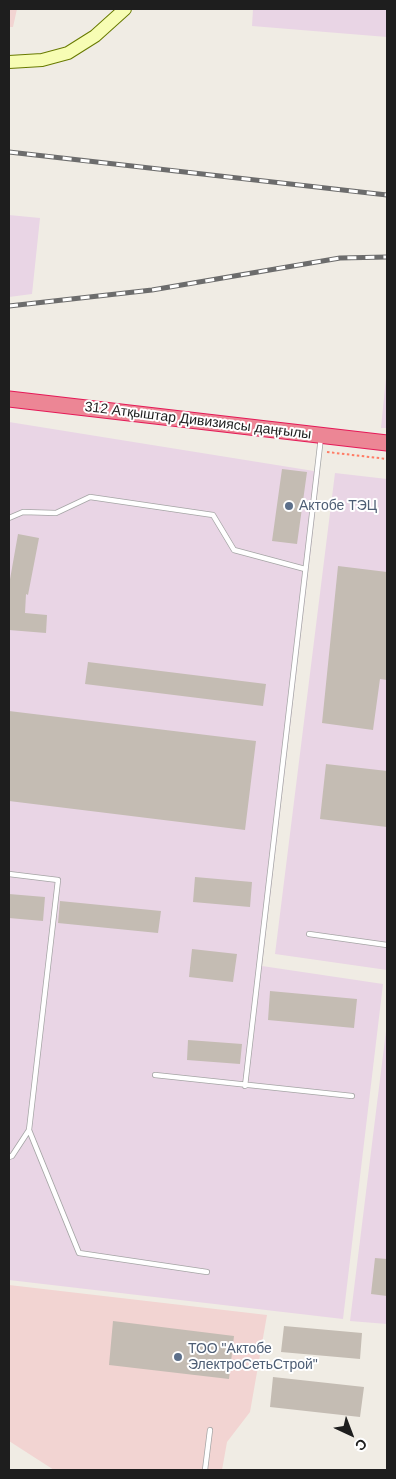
<!DOCTYPE html>
<meta charset="utf-8">
<style>
body{margin:0}
#map{position:relative;width:396px;height:1479px;overflow:hidden;background:#f0ece4;font-family:Arial,sans-serif}
canvas{display:block}
.frame{position:absolute;inset:0;border:10px solid #1e1e1e;pointer-events:none}
.north{position:absolute;left:326px;top:1409px;width:50px;height:50px;-webkit-text-stroke:4px #fff;paint-order:stroke;rotate:137deg;font-size:14px;font-weight:700;line-height:20px;text-align:center;color:#1e1e1e}
.north::after{content:'';display:block;margin:auto;width:18px;height:22px;background:#1e1e1e;clip-path:polygon(50% 0,100% 100%,50% 72%,0 100%)}
</style>
<div id="map">
<canvas width="396" height="1479"></canvas>
<div class="frame"></div>
<div class="north">С</div>
</div>
<script>
const context = document.querySelector('canvas').getContext('2d');
context.lineJoin = 'round';
function paint(path, color) { context.fillStyle = color; context.fill(path, 'evenodd'); }
const poly = rows => new Path2D(rows.map(r => 'M' + r).join(''));
function strokePath(path, color, width, dash) { context.strokeStyle = color; context.lineWidth = width; context.lineCap = dash ? 'butt' : 'round'; context.setLineDash(dash || []); context.stroke(path); }
function drawText(font, color, halo, rows, align = 'center') {
  context.font = font + ' Arial,sans-serif'; context.lineWidth = 4; context.setLineDash([]); context.textBaseline = 'middle'; context.strokeStyle = halo; context.fillStyle = color; for (const [text, x, y, turn = 0] of rows) {
    context.save(); context.translate(x, y); context.rotate((+turn || 0) * Math.PI / 180); context.textAlign = isNaN(turn) ? turn : align; if (halo) context.strokeText(text, 0, 0); context.fillText(text, 0, 0); context.restore();
  }
}
paint(poly([
 [9,9,17,9,13,27,9,27],
 [9,1285,267,1315,250,1412,227,1442,222,1470,54,1470,9,1441]
]), '#f2d4d2');
paint(poly([
 [253,9,387,9,387,37,252,26],
 [9,215,40,218,32,294,9,297],
 [387,368,387,428,381,428],
 [9,422,320,472,262,966,383,984,343,1319,9,1280],
 [335,473,387,479,387,970,275,954],
 [387,1023,387,1324,350,1321]
]), '#e9d5e5');
paint(poly([
 [282,469,307,472,297,544,272,541],
 [18,534,39,538,28,595,26,594,25,613,47,615,46,633,9,630,9,585],
 [338,566,387,572,387,680,380,679,373,730,322,723],
 [88,662,266,684,263,706,85,684],
 [9,711,256,741,245,830,9,801],
 [326,764,387,771,387,827,320,819],
 [195,877,252,882,250,907,193,902],
 [9,894,45,897,43,921,9,918],
 [60,901,161,911,158,933,58,923],
 [192,949,237,954,233,982,189,977],
 [270,991,357,999,354,1028,268,1020],
 [188,1040,242,1044,240,1064,187,1060],
 [375,1258,387,1259,387,1296,371,1294],
 [113,1321,234,1336,229,1379,109,1365],
 [284,1326,362,1333,360,1359,281,1352],
 [273,1377,364,1387,360,1417,270,1407]
]), '#c4bcb3');
const lane = poly([
 [9,518,23,512,56,513,90,497,213,515,234,550,305,569],
 [9,874,58,880,29,1130,79,1253,207,1272],
 [309,934,387,945],
 [155,1075,352,1096],
 [245,1086,321,437],
 [9,1157,12,1156,29,1130],
 [205,1470,210,1430]
]);
const secondary = poly([
 [9,62,42,60,68,53,95,36,125,9]
]);
const highway = poly([
 [9,399,387,443]
]);
strokePath(lane, '#a5a5a5', 6);
strokePath(secondary, '#687a00', 14);
strokePath(highway, '#e51957', 17);
strokePath(poly([
 [327,452,387,459]
]), '#ff7c65', 2, [2.5, 2.5]);
strokePath(lane, '#fff', 4.5);
strokePath(secondary, '#f7fdb4', 12);
strokePath(highway, '#ec8695', 15);
const rail = poly([
 [9,152,387,195],
 [9,306,152,290,340,258,387,257]
]);
strokePath(rail, '#6c6c6c', 5);
strokePath(rail, '#fff', 3, [9]);
for (const [x, y, r, color] of [
 [289,506,5,"#5c6f8a"],
 [178,1357,5,"#5c6f8a"]
]) { const dot = new Path2D(); dot.arc(x, y, r, 0, 2 * Math.PI); context.fillStyle = color; context.fill(dot); strokePath(dot, '#fff', 2); }
drawText('14px', '#1e1e1e', '#fff', [
 ["312 Атқыштар Дивизиясы даңғылы",198,421,7]
]);
drawText('14px', '#4e5e75', '#fff', [
 ["Актобе ТЭЦ",299,506],
 ["ТОО \"Актобе",188,1349],
 ["ЭлектроСетьСтрой\"",188,1365]
], 'left');
</script>
